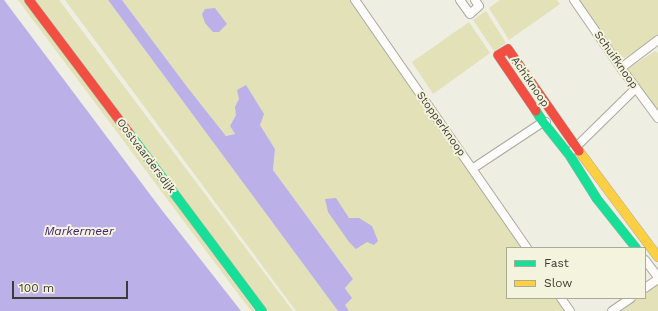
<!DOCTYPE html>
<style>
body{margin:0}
#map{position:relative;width:658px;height:311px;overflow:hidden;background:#efeee2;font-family:"Work Sans",sans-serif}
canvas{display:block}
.legend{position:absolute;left:506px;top:247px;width:140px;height:52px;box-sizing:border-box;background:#f4f3dd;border:1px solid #aa9;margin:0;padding:5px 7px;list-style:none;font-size:12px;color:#3c3c33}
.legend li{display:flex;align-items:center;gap:8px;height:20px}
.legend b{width:20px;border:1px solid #aa9}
.scale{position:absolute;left:12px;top:281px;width:116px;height:18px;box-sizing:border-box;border:2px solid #3c3c33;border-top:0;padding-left:5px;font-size:12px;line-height:14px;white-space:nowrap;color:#3c3c33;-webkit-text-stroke:3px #f4f3dd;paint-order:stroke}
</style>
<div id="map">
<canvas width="658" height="311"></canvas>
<ul class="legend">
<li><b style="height:5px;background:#16e098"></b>Fast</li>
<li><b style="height:5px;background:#ffcf43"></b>Slow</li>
</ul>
<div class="scale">100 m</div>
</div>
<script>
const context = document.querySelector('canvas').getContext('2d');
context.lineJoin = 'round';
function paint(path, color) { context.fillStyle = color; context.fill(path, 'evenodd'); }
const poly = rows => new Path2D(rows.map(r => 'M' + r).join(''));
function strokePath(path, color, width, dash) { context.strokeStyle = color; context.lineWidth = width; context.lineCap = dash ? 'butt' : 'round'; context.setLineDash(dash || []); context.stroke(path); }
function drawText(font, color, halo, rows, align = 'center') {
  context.font = font + ' "Work Sans",sans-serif'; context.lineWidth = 4; context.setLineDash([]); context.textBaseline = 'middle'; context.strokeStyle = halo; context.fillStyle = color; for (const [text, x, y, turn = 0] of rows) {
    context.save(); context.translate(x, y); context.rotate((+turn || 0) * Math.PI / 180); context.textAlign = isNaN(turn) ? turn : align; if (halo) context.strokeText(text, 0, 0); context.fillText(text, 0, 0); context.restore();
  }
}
paint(poly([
 [18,0,25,0,255,311,251,311],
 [35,0,59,0,293,311,268,311],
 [65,0,108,0,338,311,296,311],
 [122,0,351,0,524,248,507,248,507,298,559,298,568,311,349,311,344,305,349,293,345,288,353,279,273,170,275,149,260,125,239,99,236,107,236,115,230,126,235,134,226,136,188,88],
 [500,0,557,0,560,4,509,40,489,8],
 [578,0,658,0,658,36,625,58,618,56],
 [486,11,506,43,494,51,473,20],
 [469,22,490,53,433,94,412,62],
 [655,51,658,53,658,114,629,75,629,68],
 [658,283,658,311,617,311,636,298,645,298,645,292]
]), '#e3e1b8');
paint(poly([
 [0,0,4,0,161,209,241,311,0,311],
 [108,0,122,0,188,88,226,136,235,134,230,126,236,115,235,107,239,99,237,90,246,85,264,114,260,125,275,149,273,170,353,279,345,288,352,298,345,305,349,311,338,311],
 [215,8,227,24,219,32,213,32,205,23,202,14,205,9],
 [336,198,349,218,359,218,372,226,378,241,374,245,367,242,356,249,349,242,328,212,325,199]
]), '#bbb1e8');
const street = poly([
 [355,0,527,248],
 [460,0,470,14,479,6,475,0],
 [574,0,621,68,658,118],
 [621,68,658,40],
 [573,150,576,147,636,88],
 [472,169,543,122,546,122],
 [645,260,658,277],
 [645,288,658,279],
 [561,298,570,311],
 [612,311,631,298]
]);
const fast = poly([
 [536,111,543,122,570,156,597,199,636,248],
 [129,133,262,311]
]);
const slow = poly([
 [579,151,658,257]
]);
const jam = poly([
 [29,0,129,133],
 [536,111,498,55,508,49,579,151]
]);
strokePath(street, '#aaa9a0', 10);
strokePath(fast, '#aaa9a0', 10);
strokePath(slow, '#aaa9a0', 10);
strokePath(jam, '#aaa9a0', 10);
strokePath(street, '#fdfcfb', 8);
strokePath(fast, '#16e098', 9);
strokePath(slow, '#ffcf43', 9);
strokePath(jam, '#f24e42', 9);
drawText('11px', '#3c3c33', '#f4f3dd', [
 ["Schuifknoop",616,60,55],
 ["Achtknoop",530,82,56],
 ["Stopperknoop",441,124,55],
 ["Oostvaardersdijk",146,156,53]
]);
drawText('italic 12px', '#402383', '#f4f3dd', [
 ["Markermeer",79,231]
]);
</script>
